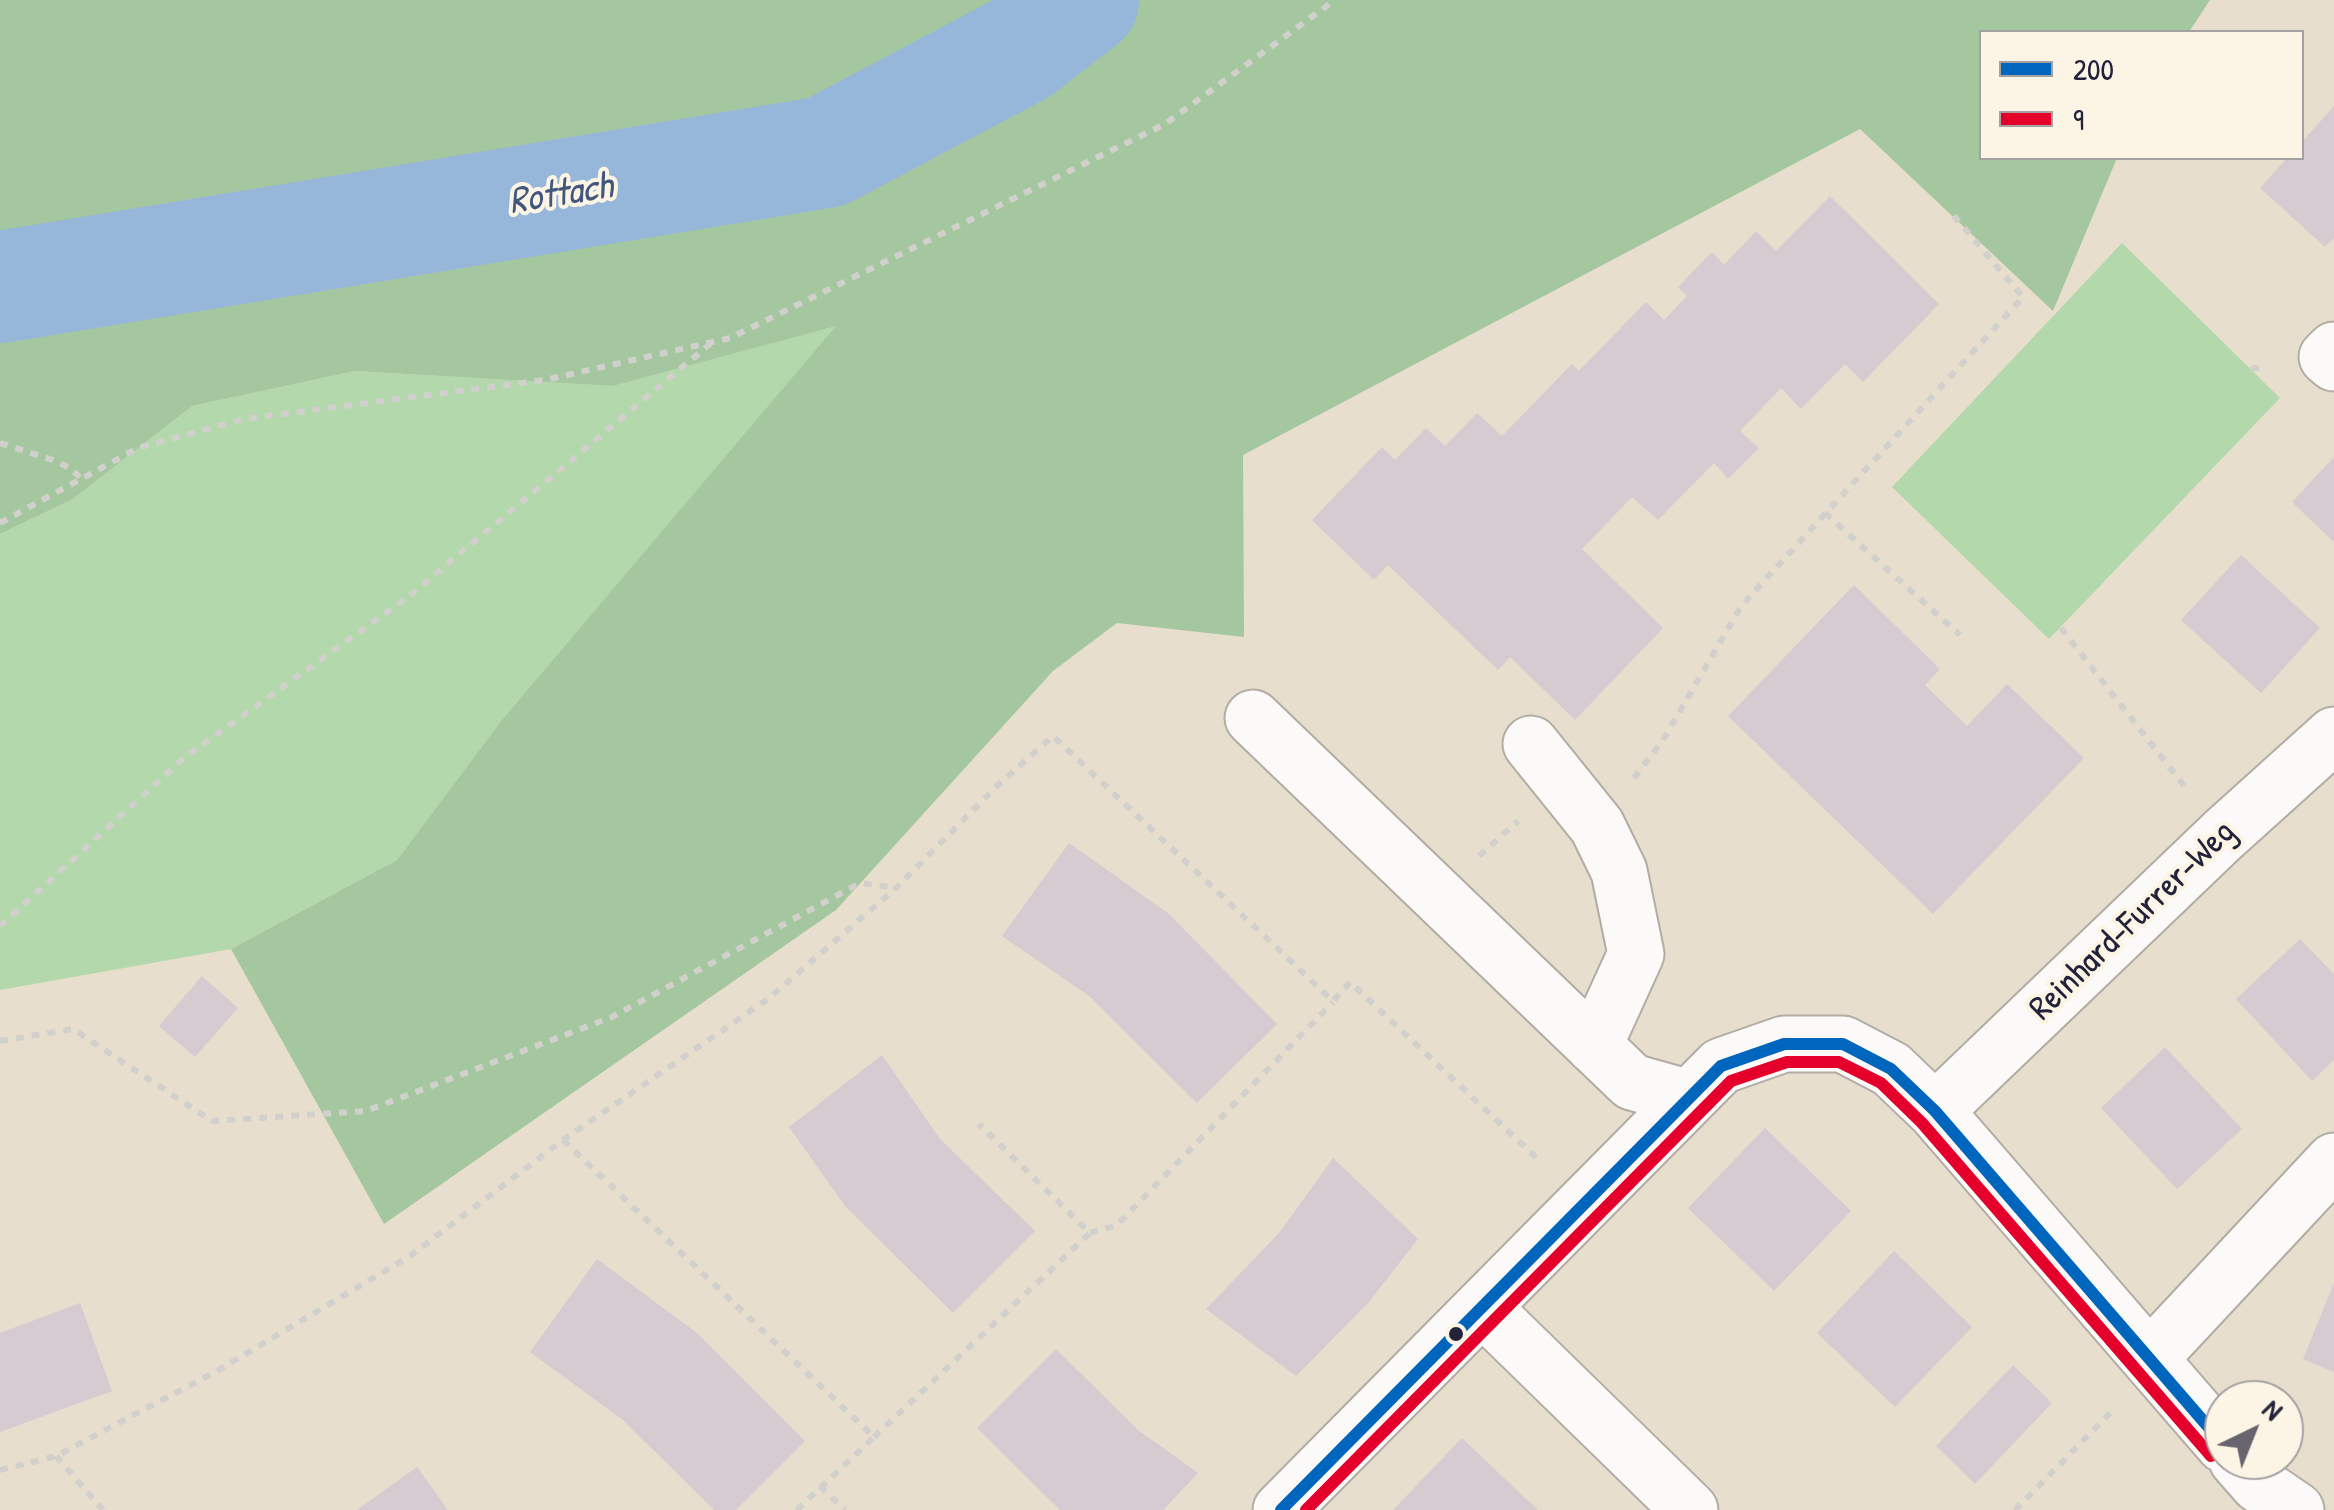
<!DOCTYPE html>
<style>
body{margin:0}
#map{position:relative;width:2334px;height:1510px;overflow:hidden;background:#e8decd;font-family:"Patrick Hand",sans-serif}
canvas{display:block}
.legend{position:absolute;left:1979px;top:30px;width:325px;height:130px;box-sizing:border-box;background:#fcf5e5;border:2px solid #a5a1a1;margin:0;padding:12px 18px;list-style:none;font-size:30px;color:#22223b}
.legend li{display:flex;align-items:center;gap:20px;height:50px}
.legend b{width:50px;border:2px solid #a5a1a1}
.north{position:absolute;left:2204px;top:1380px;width:100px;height:100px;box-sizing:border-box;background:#fcf5e5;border:2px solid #a5a1a1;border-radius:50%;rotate:43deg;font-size:28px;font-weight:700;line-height:40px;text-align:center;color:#22223b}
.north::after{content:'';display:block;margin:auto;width:35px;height:45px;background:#67646e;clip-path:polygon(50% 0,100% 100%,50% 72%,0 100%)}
</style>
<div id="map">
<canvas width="2334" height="1510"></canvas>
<ul class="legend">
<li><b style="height:12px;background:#0065bd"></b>200</li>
<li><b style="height:12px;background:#e4002b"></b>9</li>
</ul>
<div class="north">N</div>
</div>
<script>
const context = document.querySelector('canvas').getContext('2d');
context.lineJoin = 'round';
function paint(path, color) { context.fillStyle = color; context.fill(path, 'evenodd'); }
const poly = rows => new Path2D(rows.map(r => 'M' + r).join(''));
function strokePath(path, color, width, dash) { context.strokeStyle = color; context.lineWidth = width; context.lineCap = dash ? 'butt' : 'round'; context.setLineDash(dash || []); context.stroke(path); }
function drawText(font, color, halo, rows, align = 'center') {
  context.font = font + ' "Patrick Hand",sans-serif'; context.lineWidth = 8; context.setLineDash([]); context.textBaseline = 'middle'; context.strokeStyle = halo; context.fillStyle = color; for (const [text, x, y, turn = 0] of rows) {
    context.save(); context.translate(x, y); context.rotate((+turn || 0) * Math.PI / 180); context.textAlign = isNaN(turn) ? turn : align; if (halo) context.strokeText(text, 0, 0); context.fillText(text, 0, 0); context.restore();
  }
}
paint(poly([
 [2122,243,2280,398,2049,639,1892,487],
 [838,325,501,721,397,860,231,949,0,990,0,534,73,499,192,406,355,371,613,386]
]), '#b3d8ab');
paint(poly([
 [0,0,2210,0,2189,32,1982,32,1982,158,2117,158,2053,311,1860,129,1243,455,1244,637,1117,623,1053,671,836,910,384,1224,231,949,397,860,501,721,836,326,613,386,355,371,192,406,73,499,0,534]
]), '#a5c79f');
strokePath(poly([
 [0,287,826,152,1020,49,1083,0]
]), '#97b7da', 112);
paint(poly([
 [2334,106,2334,238,2325,247,2260,188,2287,158,2302,158,2302,142],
 [1830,196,1939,304,1863,382,1845,364,1801,409,1781,388,1740,431,1759,448,1728,479,1714,463,1658,520,1632,497,1582,549,1663,628,1575,720,1510,657,1498,670,1388,565,1374,580,1312,520,1382,447,1395,460,1426,428,1445,446,1477,413,1502,436,1572,364,1579,371,1646,302,1664,320,1687,296,1678,287,1712,252,1724,265,1756,231,1776,251],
 [2334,457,2334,542,2292,502],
 [2241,555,2320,628,2261,693,2181,620],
 [1854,585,1940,669,1925,685,1967,726,2007,684,2084,758,1933,914,1728,716],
 [1069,843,1169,914,1277,1024,1197,1103,1089,996,1002,936],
 [2300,939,2334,974,2334,1060,2312,1081,2236,999],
 [202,976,238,1008,195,1057,159,1026],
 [2165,1047,2242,1129,2177,1189,2101,1108],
 [882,1055,940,1139,1035,1231,953,1313,845,1206,789,1127],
 [1765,1128,1851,1211,1774,1291,1688,1208],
 [1333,1158,1418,1239,1368,1303,1296,1376,1206,1309,1280,1232],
 [1894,1251,1972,1327,1895,1407,1817,1333],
 [597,1259,697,1333,805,1441,736,1510,714,1510,623,1420,530,1352],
 [2334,1283,2334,1372,2303,1359],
 [80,1303,112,1391,0,1432,0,1333],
 [1056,1349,1138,1430,1198,1473,1163,1510,1060,1510,977,1428],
 [2013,1365,2052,1403,1975,1484,1936,1446],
 [1462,1438,1506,1480,1538,1510,1393,1510],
 [417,1467,448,1510,357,1510]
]), '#d5cbd0');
const minor = poly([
 [2334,350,2327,357,2334,363],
 [1253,718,1632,1082,1689,1098],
 [1531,744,1597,826,1619,871,1636,954,1594,1046],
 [1935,1111,2223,835,2334,735],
 [1482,1307,1690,1510],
 [2150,1358,2334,1161],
 [2237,1460,2258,1484,2296,1510],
 [1281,1510,1721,1066,1784,1044,1843,1044,1891,1069,1935,1111,2224,1445]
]);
strokePath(minor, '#b2aca4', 59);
strokePath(poly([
 [2251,369,2267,366],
 [0,443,53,460,70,468,82,479],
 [1825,513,1960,635],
 [0,523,138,448,244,419,545,380,730,338,1165,124,1335,0],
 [2061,628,2188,791],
 [1634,778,1663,740,1742,605,2023,297,1953,215],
 [1479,856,1518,821],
 [0,926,185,757,408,597,710,344],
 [0,1041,73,1029,212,1121,366,1111,612,1017,860,883,896,888],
 [563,1140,874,1437,797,1510],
 [1090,1233,1117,1225,1333,1002],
 [874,1437,1090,1233,979,1124],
 [56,1456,103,1510],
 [0,1470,56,1456,217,1371,410,1256,563,1140,768,999,896,888,998,785,1053,736,1333,1001,1350,982,1542,1163],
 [820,1486,845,1510],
 [2015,1510,2116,1407]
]), '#d2d0cd', 6, [8, 8]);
strokePath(minor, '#fcfaf8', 55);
strokePath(poly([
 [1281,1510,1721,1066,1784,1044,1843,1044,1891,1069,1935,1111,2224,1445]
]), '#0065bd', 12);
strokePath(poly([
 [1306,1510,1731,1081,1787,1062,1839,1062,1881,1083,1922,1123,2211,1456]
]), '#e4002b', 12);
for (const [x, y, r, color] of [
 [1456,1334,9,"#22223b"]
]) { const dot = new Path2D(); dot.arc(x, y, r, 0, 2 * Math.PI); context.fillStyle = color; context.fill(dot); strokePath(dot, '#fcf5e5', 4); }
drawText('35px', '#22223b', '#fcf5e5', [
 ["Reinhard-Furrer-Weg",2133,921,-44]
]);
drawText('italic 38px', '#43577d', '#fcf5e5', [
 ["Rottach",561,195,-9]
]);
</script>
